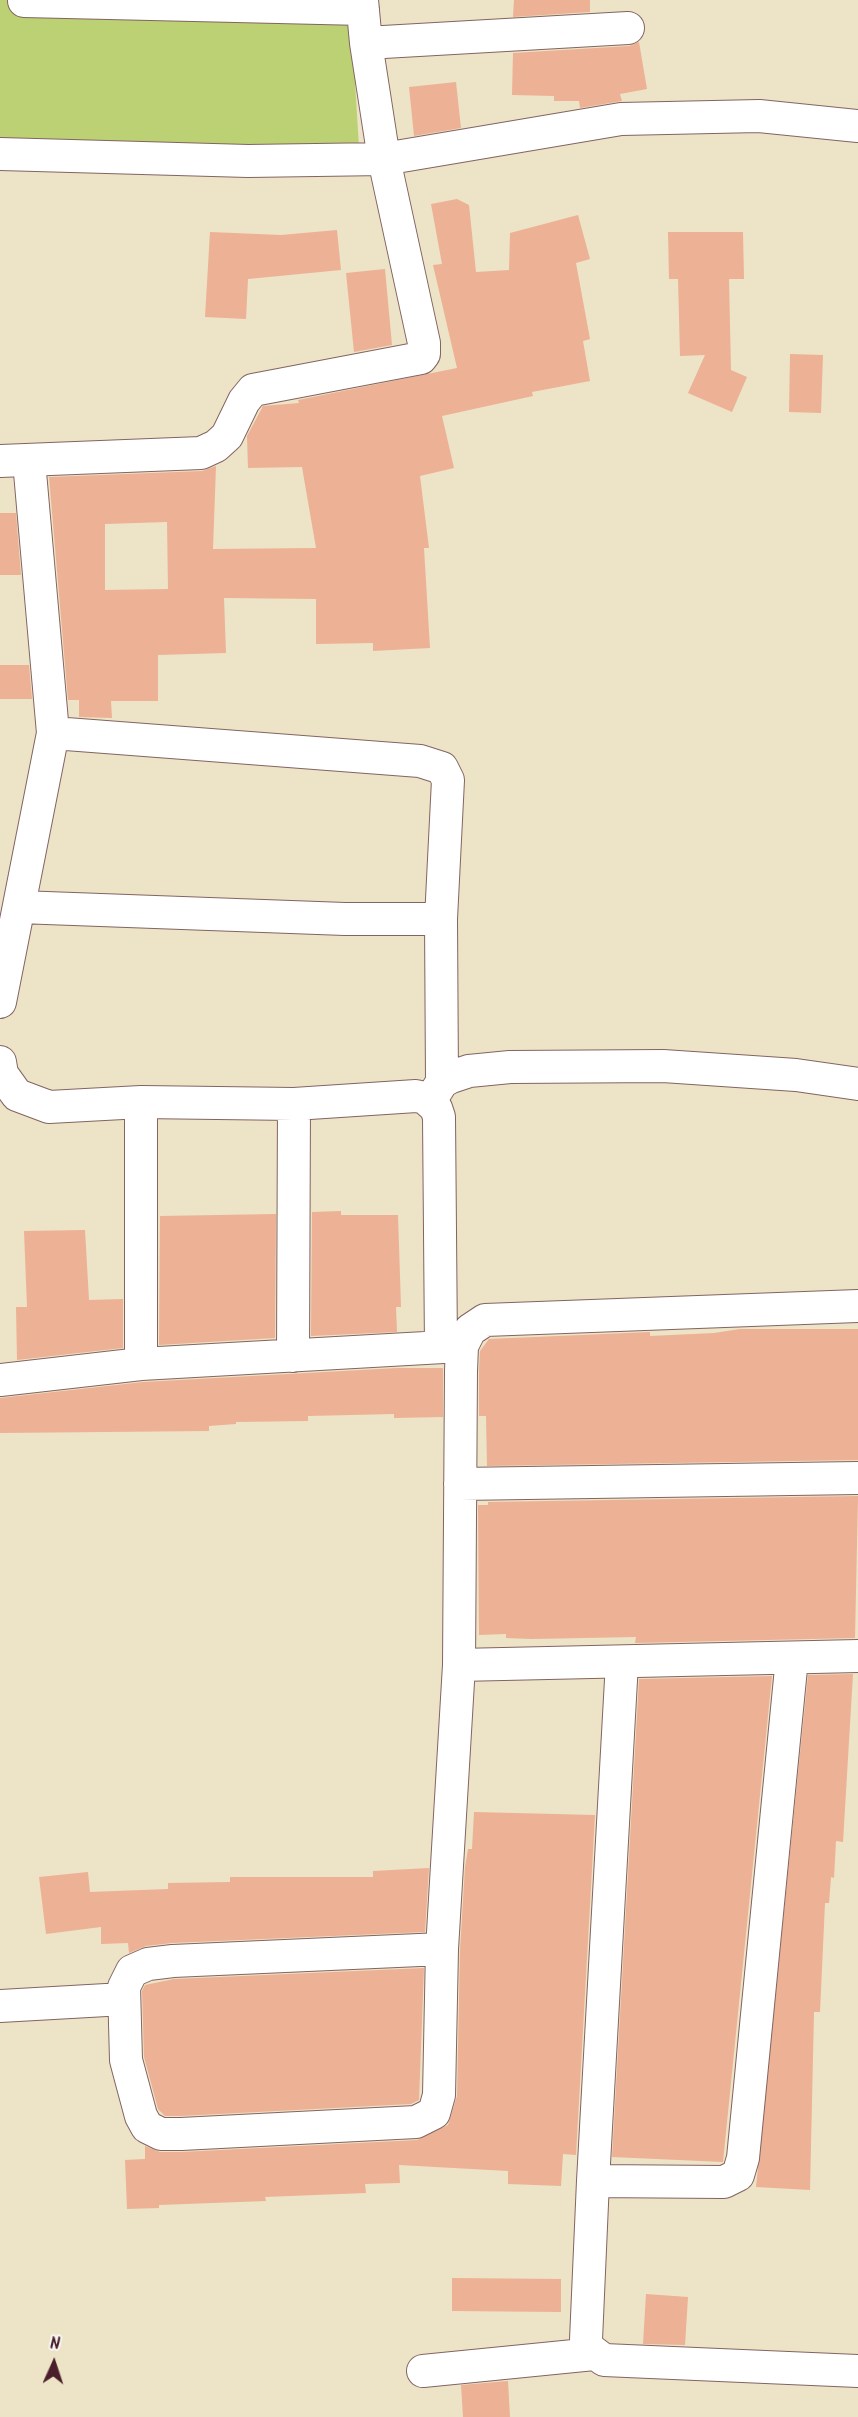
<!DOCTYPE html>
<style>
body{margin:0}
#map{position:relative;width:858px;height:2417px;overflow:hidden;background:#ede3c6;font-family:Kalam,sans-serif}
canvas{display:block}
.north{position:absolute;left:24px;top:2333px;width:60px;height:60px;-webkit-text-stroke:4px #f6f6f2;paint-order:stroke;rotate:3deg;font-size:16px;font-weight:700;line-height:24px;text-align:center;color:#4a1f2b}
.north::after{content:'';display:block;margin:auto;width:21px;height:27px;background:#4a1f2b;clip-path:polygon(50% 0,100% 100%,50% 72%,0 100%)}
</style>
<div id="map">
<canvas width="858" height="2417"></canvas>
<div class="north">N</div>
</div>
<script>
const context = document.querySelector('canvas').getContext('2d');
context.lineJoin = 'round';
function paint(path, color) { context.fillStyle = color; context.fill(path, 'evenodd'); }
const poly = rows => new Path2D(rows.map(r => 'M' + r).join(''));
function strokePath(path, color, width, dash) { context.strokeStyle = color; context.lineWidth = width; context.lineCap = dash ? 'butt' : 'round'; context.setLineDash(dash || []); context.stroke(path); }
paint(poly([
 [0,0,350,0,360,164,0,157]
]), '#bcd074');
paint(poly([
 [514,0,590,0,590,12,513,17],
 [639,42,647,89,620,94,622,101,580,108,579,101,554,101,554,96,512,95,513,53,629,46],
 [456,82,461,128,414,136,409,87],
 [457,199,469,205,476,272,509,270,510,233,578,215,590,259,576,263,590,339,583,341,590,381,532,392,533,396,442,416,454,468,420,476,429,548,424,548,430,648,373,651,373,643,316,644,316,599,224,598,226,653,158,655,158,701,111,701,112,718,79,717,79,700,68,700,49,477,202,471,216,466,213,549,316,548,302,467,248,468,247,436,263,406,299,403,298,400,457,368,433,265,442,264,431,204],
 [167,522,168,589,105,590,105,524],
 [337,230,341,270,248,279,246,319,205,317,210,232,281,235],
 [668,232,743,232,744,279,729,279,731,370,747,377,732,412,688,393,705,355,680,356,678,279,669,279],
 [385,269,392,345,354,352,346,273],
 [790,354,823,355,821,413,789,412],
 [0,513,16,513,21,575,0,575],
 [0,665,29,665,32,699,0,699],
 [341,1211,341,1215,398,1215,401,1307,396,1307,397,1332,311,1336,312,1212],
 [276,1214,275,1338,159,1345,160,1216],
 [85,1230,89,1300,123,1299,123,1348,17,1360,16,1307,27,1307,24,1231],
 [740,1329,858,1329,858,1460,487,1466,486,1416,479,1416,479,1371,480,1351,489,1339,650,1332,650,1336,714,1333],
 [397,1368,443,1368,443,1417,394,1418,394,1414,308,1416,308,1421,236,1422,236,1424,209,1426,209,1431,0,1433,0,1398,143,1382],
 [858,1496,855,1638,635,1643,636,1637,532,1639,506,1638,506,1634,479,1635,478,1505,488,1505,488,1502],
 [853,1674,843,1842,836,1841,834,1878,831,1877,829,1903,825,1903,820,2012,814,2012,810,2190,756,2187,808,1675],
 [772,1676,723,2162,612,2157,639,1679],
 [474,1812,595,1815,576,2155,563,2154,561,2186,508,2184,508,2171,399,2165,400,2183,365,2184,366,2193,265,2197,266,2201,159,2205,159,2208,127,2209,125,2160,145,2159,145,2146,160,2152,181,2152,417,2140,448,2125,457,2096,460,1950,465,1867,468,1849,472,1849],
 [429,1868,425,1932,172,1943,146,1946,129,1953,128,1943,101,1944,101,1927,46,1934,39,1877,88,1872,90,1892,168,1889,168,1883,230,1882,230,1877,373,1877,373,1871],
 [424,1968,419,2100,411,2104,181,2116,165,2116,158,2109,144,2057,142,1991,145,1985,174,1979],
 [452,2278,561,2279,561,2312,452,2311],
 [646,2294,688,2297,685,2345,643,2344],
 [508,2381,510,2417,463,2417,461,2385]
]), '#edb195');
const minor = poly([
 [24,1,363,9],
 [366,43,628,28],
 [0,154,248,161,384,159,621,119,759,116,858,126],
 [0,461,201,453,216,446,227,436,244,401,253,390,421,358,424,354,424,343,384,159,366,43,362,0],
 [53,733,420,761,442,768,448,780,441,919,442,1082],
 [19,907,345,919,441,919],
 [0,1002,53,733,29,461],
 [0,1062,2,1074,17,1095,49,1107,141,1102,294,1104,416,1096,425,1098,436,1108,439,1117,441,1347],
 [432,1098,442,1082,451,1077,469,1071,510,1067,663,1066,796,1075,858,1084],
 [293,1356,294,1104],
 [141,1364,141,1102],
 [0,1380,141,1364,461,1346],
 [460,1484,858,1478],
 [622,1662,593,2181,586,2340,588,2348,604,2360,858,2371],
 [459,1665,858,1656],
 [442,1949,173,1961,148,1964,132,1971,124,1987,126,2060,141,2116,147,2127,161,2134,181,2134,416,2122,434,2113,439,2095,442,1949,459,1665,461,1371,462,1346,470,1330,485,1320,858,1306],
 [0,2006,124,1999],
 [593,2181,724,2182,738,2175,743,2158,792,1658],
 [423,2371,594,2354]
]);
strokePath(minor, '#836461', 34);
strokePath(minor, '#fff', 32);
</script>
